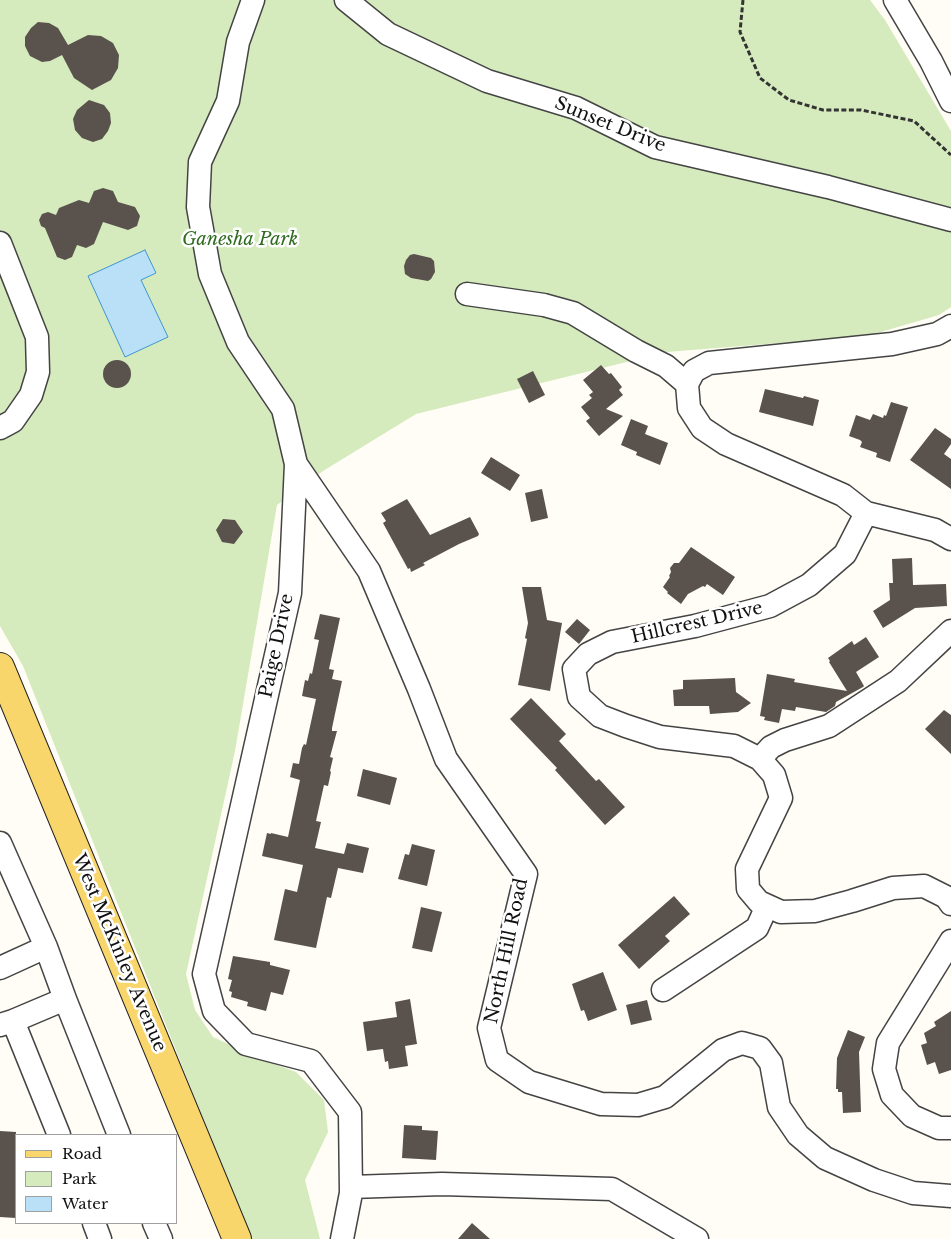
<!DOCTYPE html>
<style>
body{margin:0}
#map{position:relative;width:951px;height:1239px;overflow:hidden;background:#fffdf5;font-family:"Libre Baskerville",serif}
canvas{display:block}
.legend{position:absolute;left:15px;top:1134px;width:162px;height:90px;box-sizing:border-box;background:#fff;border:1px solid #a0a0a0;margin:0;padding:6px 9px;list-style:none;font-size:15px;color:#111}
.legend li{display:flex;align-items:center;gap:10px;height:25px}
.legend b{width:25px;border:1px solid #a0a0a0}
</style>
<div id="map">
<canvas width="951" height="1239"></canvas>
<ul class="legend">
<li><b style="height:6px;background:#f9d66b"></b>Road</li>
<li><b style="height:14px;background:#d5ebbd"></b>Park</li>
<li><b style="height:14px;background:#b9e0f7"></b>Water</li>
</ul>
</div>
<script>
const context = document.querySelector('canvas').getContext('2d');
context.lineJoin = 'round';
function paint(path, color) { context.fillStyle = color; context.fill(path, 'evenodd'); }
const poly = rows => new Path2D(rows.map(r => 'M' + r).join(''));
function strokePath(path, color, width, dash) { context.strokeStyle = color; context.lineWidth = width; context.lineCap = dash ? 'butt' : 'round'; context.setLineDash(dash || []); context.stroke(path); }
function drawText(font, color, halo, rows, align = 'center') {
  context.font = font + ' "Libre Baskerville",serif'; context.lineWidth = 5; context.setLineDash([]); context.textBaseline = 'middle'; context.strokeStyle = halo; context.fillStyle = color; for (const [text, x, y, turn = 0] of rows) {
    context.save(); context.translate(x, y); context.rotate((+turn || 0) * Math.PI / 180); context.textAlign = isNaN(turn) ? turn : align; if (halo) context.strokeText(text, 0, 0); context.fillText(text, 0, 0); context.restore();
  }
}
paint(poly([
 [0,0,870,0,885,20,951,131,951,307,939,315,867,336,667,352,416,414,323,471,277,505,235,751,186,974,195,1010,213,1037,261,1059,296,1072,324,1100,328,1132,305,1180,320,1239,251,1239,23,666,0,626]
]), '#d5ebbd');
const water = poly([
 [145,250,156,273,141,280,168,337,125,357,88,276,145,250]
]);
paint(water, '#b9e0f7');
strokePath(water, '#3f96cf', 1);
paint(poly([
 [38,22,49,23,58,28,68,45,88,35,101,36,113,43,119,55,118,68,111,80,92,90,74,78,62,55,50,61,42,62,30,56,25,46,25,37,31,28],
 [89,100,104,105,110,113,111,123,108,131,102,139,93,142,82,138,75,130,73,119,77,110],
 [103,188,113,191,118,202,135,207,140,216,137,226,128,230,103,222,94,244,86,248,77,245,72,257,65,260,57,257,45,228,41,226,39,220,42,214,48,212,56,215,59,208,79,200,89,203,94,191],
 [414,254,431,258,434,261,435,272,431,279,428,281,411,278,405,274,404,266,406,260,410,255],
 '103 374a14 14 0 1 1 28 0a14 14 0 1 1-28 0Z',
 [601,365,609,374,611,373,622,387,619,390,623,395,606,409,623,416,599,436,586,421,590,418,581,407,592,398,589,395,593,392,583,380],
 [533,371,545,395,529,403,517,379],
 [765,389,803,398,804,396,819,400,813,426,759,412],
 [891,402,908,407,890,462,876,457,877,453,860,447,862,442,860,440,849,436,856,415,870,420,873,414,883,418,884,415,886,416],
 [631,419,648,426,645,434,668,443,660,465,636,455,637,452,621,445],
 [935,428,951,439,951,444,944,454,951,459,951,489,910,460],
 [491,457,520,475,510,491,481,473],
 [542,489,548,518,531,522,525,493],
 [407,499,430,535,470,517,479,534,478,536,459,544,423,563,425,565,411,572,410,568,408,569,383,523,386,521,381,513],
 [223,519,235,520,243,532,234,544,222,542,216,530],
 [691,547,735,577,723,595,707,584,705,587,703,586,688,594,681,604,667,593,668,592,663,587,670,577,669,576,671,572,670,568,674,563,679,563],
 [912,558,913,585,946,584,947,606,915,608,883,628,873,611,890,600,889,583,893,583,892,559],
 [522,587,541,587,547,620,562,623,550,691,518,685,527,639,525,638,528,623],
 [320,614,340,618,329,669,334,670,332,679,342,681,332,728,332,731,337,731,330,757,333,758,330,771,331,772,328,786,324,785,316,821,321,822,315,848,344,854,347,843,369,848,363,873,338,868,331,898,327,897,316,948,274,940,285,889,297,892,303,865,262,856,267,833,271,834,271,833,288,837,300,780,290,777,293,763,299,764,302,748,304,744,306,745,316,699,302,696,305,680,308,681,310,673,312,674,319,640,314,639],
 [577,619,590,630,579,644,565,632],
 [866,637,879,657,856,672,864,686,863,687,836,702,835,706,826,712,796,707,795,711,782,709,779,723,764,720,765,717,760,716,767,674,795,679,794,682,847,691,829,662,830,661,828,658,852,641,854,645],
 [735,678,736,692,751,703,738,712,710,714,709,706,674,706,673,690,683,689,683,680],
 [531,698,566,734,559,741,596,781,599,779,625,807,605,825,555,770,557,768,510,719],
 [944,710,951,715,951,754,925,729],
 [363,769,397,778,390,805,357,796],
 [412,844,435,850,427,886,398,879,405,854,409,855],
 [674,896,690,914,665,936,670,941,639,969,618,945],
 [421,907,442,912,432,952,412,948],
 [233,956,270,962,270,965,290,970,283,995,271,992,266,1011,247,1006,248,1002,231,997,232,992,229,991,232,980,228,979],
 [603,972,617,1010,588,1021,584,1010,581,1011,572,984],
 [410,999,417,1044,405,1046,408,1066,389,1069,388,1061,385,1062,383,1049,367,1051,363,1022,397,1017,395,1002],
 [647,1000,652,1020,631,1025,626,1005],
 [951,1011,951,1070,939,1074,935,1062,927,1065,921,1045,927,1043,924,1033,936,1026,934,1022],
 [848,1030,865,1037,859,1052,861,1112,843,1113,842,1092,838,1092,838,1089,836,1089,837,1058],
 [404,1125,422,1126,422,1130,438,1131,436,1160,402,1158],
 [0,1131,16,1132,15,1162,16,1162,16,1218,0,1217],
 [472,1223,490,1239,458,1239]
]), '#5a524d');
const minor = poly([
 [253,0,238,42,228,101,200,162,198,207,210,274,238,342,283,409,296,464,290,593,204,974,214,1011,246,1044,311,1061,350,1112,351,1193,342,1239],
 [346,0,388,34,487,81,576,108,655,147,828,187,951,220],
 [895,0,931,61,951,101],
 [0,243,37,337,38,372,31,395,13,421,0,428],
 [467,294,544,305,573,313,636,351,666,366,687,384],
 [951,326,937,334,892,344,709,363,694,371,687,384,689,408,702,428,726,444,843,495,866,513,935,530,951,539],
 [296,464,369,571,419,689,446,759,526,874,489,1028,497,1060,529,1082,601,1104,638,1105,665,1097,723,1050,742,1043,760,1048,771,1063,779,1107,798,1135,825,1158,874,1180,913,1193,951,1196],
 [866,513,845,554,809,585,770,606,695,626,612,642,588,654,574,669,579,697,600,716,626,726,660,737,734,746,760,759,774,775,781,798,747,869,748,889,759,902,781,912,815,911,852,901,893,888,924,886,946,897,951,904],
 [760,759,771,747,785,740,829,726,898,681,951,631],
 [0,843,46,947,65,999,13,1021],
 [951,941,888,1043,884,1069,892,1095,912,1116,939,1128,951,1128],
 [0,968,46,947],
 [663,990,757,928,767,906],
 [65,999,119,1135],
 [0,1025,13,1021,59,1135],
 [351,1187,442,1184,612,1189,697,1239],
 [94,1223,100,1239],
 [154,1223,161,1239]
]);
const major = poly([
 [0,667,237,1239]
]);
strokePath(minor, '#444', 25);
strokePath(major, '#222', 30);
strokePath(poly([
 [743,0,740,32,760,78,789,100,823,110,861,110,914,121,951,155]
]), '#333', 3, [5, 2.5]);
strokePath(minor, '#fff', 22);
strokePath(major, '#f9d66b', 28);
drawText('18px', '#111', '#fff', [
 ["Sunset Drive",610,125,22],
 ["Hillcrest Drive",697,623,-13],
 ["Paige Drive",277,646,-78],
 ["North Hill Road",507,951,-78],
 ["West McKinley Avenue",119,953,67]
]);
drawText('italic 18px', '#2f6b1f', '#fff', [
 ["Ganesha Park",240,240]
]);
</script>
